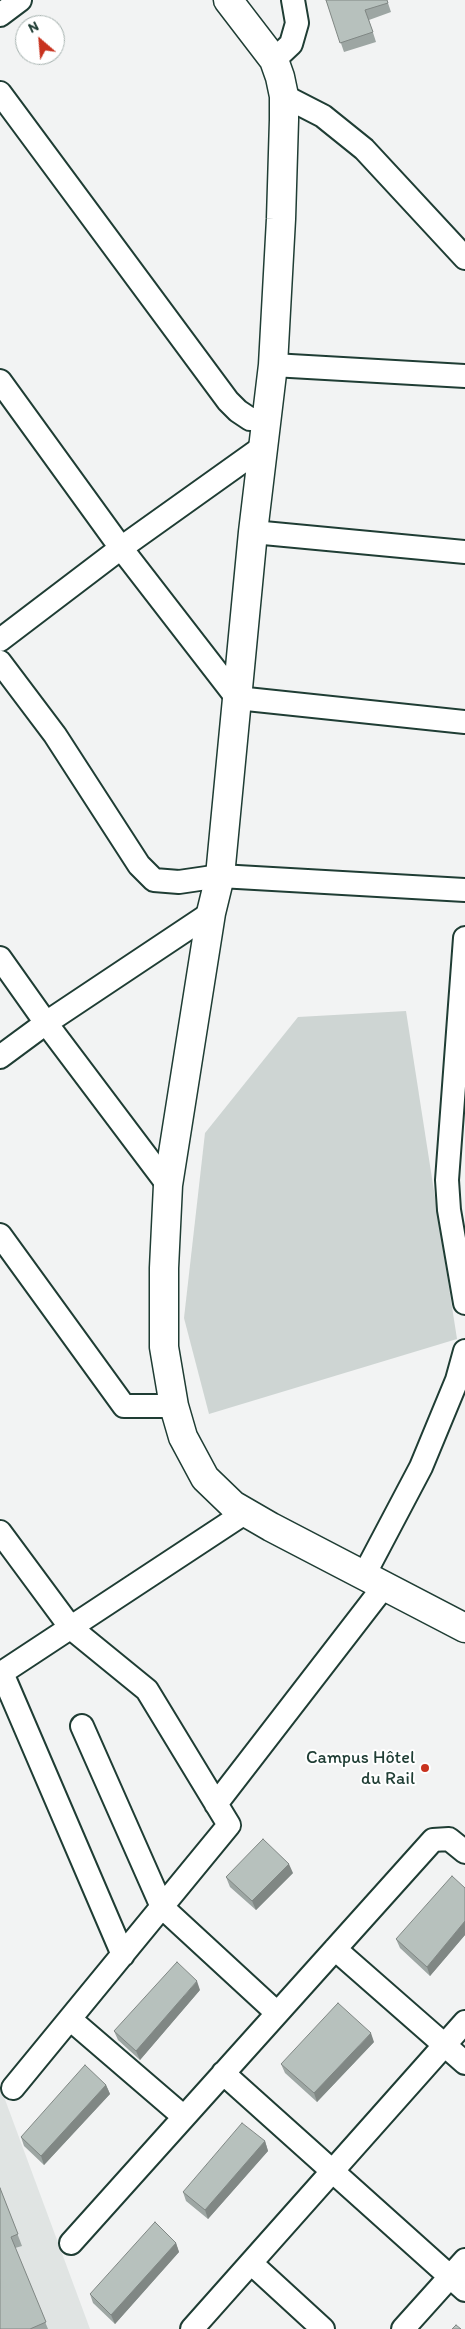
<!DOCTYPE html>
<meta charset="utf-8">
<style>
body{margin:0}
#map{position:relative;width:465px;height:2329px;overflow:hidden;background:#f2f3f3;font-family:Itim,sans-serif}
canvas{display:block}
.north{position:absolute;left:15px;top:15px;width:50px;height:50px;box-sizing:border-box;background:#fff;border:1px solid #a5b1ae;border-radius:50%;rotate:333deg;font-size:14px;font-weight:700;line-height:20px;text-align:center;color:#1f3d34}
.north::after{content:'';display:block;margin:auto;width:18px;height:22px;background:#c8321e;clip-path:polygon(50% 0,100% 100%,50% 72%,0 100%)}
</style>
<div id="map">
<canvas width="465" height="2329"></canvas>
<div class="north">N</div>
</div>
<script>
const context = document.querySelector('canvas').getContext('2d');
context.lineJoin = 'round';
function paint(path, color) { context.fillStyle = color; context.fill(path, 'evenodd'); }
const poly = rows => new Path2D(rows.map(r => 'M' + r).join(''));
function strokePath(path, color, width, dash) { context.strokeStyle = color; context.lineWidth = width; context.lineCap = dash ? 'butt' : 'round'; context.setLineDash(dash || []); context.stroke(path); }
function drawText(font, color, halo, rows, align = 'center') {
  context.font = font + ' Itim,sans-serif'; context.lineWidth = 4; context.setLineDash([]); context.textBaseline = 'middle'; context.strokeStyle = halo; context.fillStyle = color; for (const [text, x, y, turn = 0] of rows) {
    context.save(); context.translate(x, y); context.rotate((+turn || 0) * Math.PI / 180); context.textAlign = isNaN(turn) ? turn : align; if (halo) context.strokeText(text, 0, 0); context.fillText(text, 0, 0); context.restore();
  }
}
paint(poly([
 [0,2086,90,2329,0,2329]
]), '#e0e4e3');
paint(poly([
 [406,1011,457,1339,209,1414,184,1318,205,1133,298,1017]
]), '#ced5d3');
const minor = poly([
 [0,15,20,0],
 [274,60,291,44,297,23,293,0],
 [0,93,228,401,238,411,250,419,267,419],
 [284,96,323,116,364,149,465,258],
 [273,365,465,376],
 [0,381,121,548,237,698,465,722],
 [253,532,465,552],
 [0,640,121,548,264,446],
 [0,662,55,735,139,865,154,880,179,882,220,876,465,890],
 [465,938,447,1180,449,1210,465,1303],
 [0,958,46,1023,168,1185],
 [0,1057,46,1023,211,913],
 [0,1235,124,1406,174,1406],
 [0,1532,71,1628,147,1690,229,1825,13,2088],
 [364,1575,421,1467,457,1380,465,1351],
 [2,1673,123,1955],
 [0,1674,246,1512],
 [82,1726,162,1907,277,2013],
 [216,1804,385,1585],
 [335,1949,465,2063],
 [70,2019,184,2117],
 [223,2073,465,2290],
 [71,2243,433,1840,449,1839,465,1852],
 [251,2263,323,2329],
 [192,2329,465,2022],
 [403,2329,465,2260]
]);
const tertiary = poly([
 [228,0,274,60,280,77,284,96,284,120,281,219,273,365,253,532,220,876,211,913,168,1185,164,1268,164,1347,174,1406,183,1437,205,1478,233,1505,271,1527,465,1628]
]);
strokePath(minor, '#1f3d34', 26);
strokePath(tertiary, '#1f3d34', 31);
strokePath(minor, '#fff', 22);
strokePath(tertiary, '#fff', 28);
paint(poly([
 [326,0,387,0,391,12,369,20,376,42,344,52],
 [293,1873,256,1910,230,1887,226,1877],
 [465,1888,465,1935,430,1976,400,1948,396,1939],
 [200,1990,140,2060,118,2040,114,2031],
 [374,2042,317,2102,285,2073,281,2064],
 [106,2085,110,2094,44,2165,24,2146,21,2137],
 [265,2141,268,2151,208,2219,186,2201,183,2192],
 [0,2188,22,2246,15,2248,48,2329,0,2329],
 [176,2243,179,2252,115,2324,93,2303,90,2294]
]), '#9da6a3');
paint(poly([
 [289,1864,293,1873,256,1910,252,1901],
 [465,1921,465,1935,430,1976,427,1967],
 [197,1981,200,1990,140,2060,136,2051],
 [371,2033,374,2042,317,2102,314,2093],
 [106,2085,110,2094,44,2165,41,2156],
 [265,2141,268,2151,208,2219,205,2210],
 [176,2243,179,2252,115,2324,111,2315]
]), '#808784');
const building = poly([
 [326,0,387,0,388,3,365,10,373,32,340,43,326,0],
 [263,1839,289,1864,252,1901,226,1877,263,1839],
 [452,1876,465,1888,465,1921,427,1967,396,1939,452,1876],
 [177,1962,197,1981,136,2051,114,2031,177,1962],
 [338,2003,371,2033,314,2093,281,2064,338,2003],
 [85,2065,106,2085,41,2156,21,2137,85,2065],
 [242,2123,265,2141,205,2210,183,2192,242,2123],
 [0,2188,18,2234,11,2237,46,2322,30,2329,0,2329,0,2188],
 [155,2222,176,2243,111,2315,90,2294,155,2222],
 [456,2325,461,2329,452,2329,456,2325]
]);
paint(building, '#b7c1bd');
strokePath(building, '#808784', 1);
for (const [x, y, r, color] of [
 [425,1768,5,"#c8321e"]
]) { const dot = new Path2D(); dot.arc(x, y, r, 0, 2 * Math.PI); context.fillStyle = color; context.fill(dot); strokePath(dot, '#fff', 2); }
drawText('18px', '#1f3d34', '#fff', [
 ["Campus Hôtel",415,1758],
 ["du Rail",415,1779]
], 'right');
</script>
